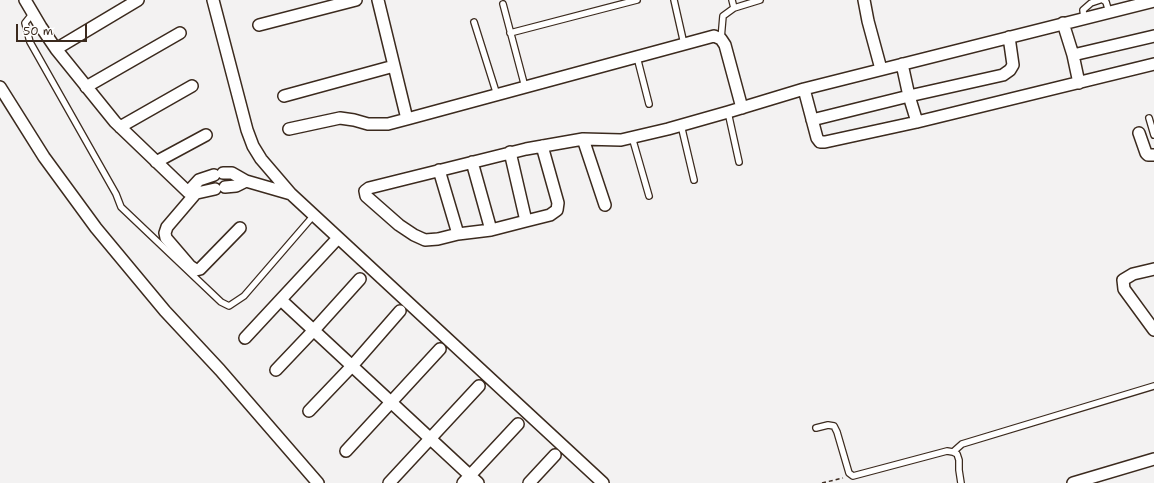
<!DOCTYPE html>
<style>
body{margin:0}
#map{position:relative;width:1154px;height:483px;overflow:hidden;background:#f3f2f2;font-family:"Shantell Sans",sans-serif}
canvas{display:block}
.scale{position:absolute;left:16px;top:24px;width:71px;height:18px;box-sizing:border-box;border:2px solid #3b2a1e;border-top:0;padding-left:5px;font-size:12px;line-height:14px;white-space:nowrap;color:#3b2a1e;-webkit-text-stroke:3px #fff;paint-order:stroke}
</style>
<div id="map">
<canvas width="1154" height="483"></canvas>
<div class="scale">50 m</div>
</div>
<script>
const context = document.querySelector('canvas').getContext('2d');
context.lineJoin = 'round';
const poly = rows => new Path2D(rows.map(r => 'M' + r).join(''));
function strokePath(path, color, width, dash) { context.strokeStyle = color; context.lineWidth = width; context.lineCap = dash ? 'butt' : 'round'; context.setLineDash(dash || []); context.stroke(path); }
const lane = poly([
 [674,0,684,44],
 [732,0,734,8],
 [1103,0,1106,2,1109,12],
 [503,4,525,87],
 [33,13,25,23,30,42,116,194,121,207,221,302,229,306,244,296,314,215],
 [1084,18,1083,10,1091,3,1100,0],
 [474,22,497,95],
 [510,33,637,0],
 [721,39,723,16,734,8,760,0],
 [637,57,649,104],
 [728,112,739,162],
 [1149,118,1154,135],
 [681,125,694,180],
 [632,137,649,196],
 [816,428,828,425,834,426,837,432,849,473,853,476,947,451,953,452,957,454,959,460,959,470,961,483],
 [953,452,962,444,1154,386]
]);
const street = poly([
 [25,0,41,27,56,49,115,122,188,192,197,193,215,189],
 [213,0,247,130,253,146,261,159,291,194],
 [378,0,407,119,714,36,721,39,725,45,742,108],
 [864,0,868,21,881,69],
 [1063,23,1073,55,1079,83],
 [259,25,356,0],
 [56,49,138,0],
 [1073,55,1154,36],
 [902,64,909,96,917,122],
 [0,87,44,157,96,228,165,311,220,370,318,483],
 [86,87,180,33],
 [804,89,817,138,820,142,825,142,917,122,1154,64],
 [284,96,394,66],
 [812,120,909,96,1003,75,1010,70,1013,65,1009,37],
 [120,127,192,86],
 [289,129,340,118,354,120,368,124,388,124,407,119],
 [1139,133,1146,153,1148,155,1154,155],
 [583,139,605,205],
 [542,146,558,203,557,210,550,215,526,221,491,230,458,234,438,239,425,240,414,235,399,225,366,196,365,191,369,188,526,149,583,139,621,140,668,129,728,112,804,89,1154,1],
 [510,152,526,221],
 [156,162,206,135],
 [472,162,491,230],
 [439,170,458,234],
 [223,173,232,173,246,181,291,194,603,483],
 [225,187,236,186,246,181],
 [188,192,199,180,214,175],
 [196,193,167,227,165,233,166,238,190,266,196,270,200,269,240,228],
 [1154,269,1133,274,1123,280,1124,289,1154,330],
 [281,300,478,483],
 [245,338,338,238],
 [276,370,314,330,360,279],
 [309,411,352,366,400,311],
 [346,451,440,349],
 [389,483,479,386],
 [463,483,518,424],
 [529,483,555,455],
 [1073,483,1154,459]
]);
strokePath(lane, '#3b2a1e', 8);
strokePath(street, '#3b2a1e', 14);
strokePath(poly([
 [822,483,843,478]
]), '#3b2a1e', 1.5, [4, 3]);
strokePath(lane, '#fff', 5.5);
strokePath(street, '#fff', 11);
</script>
